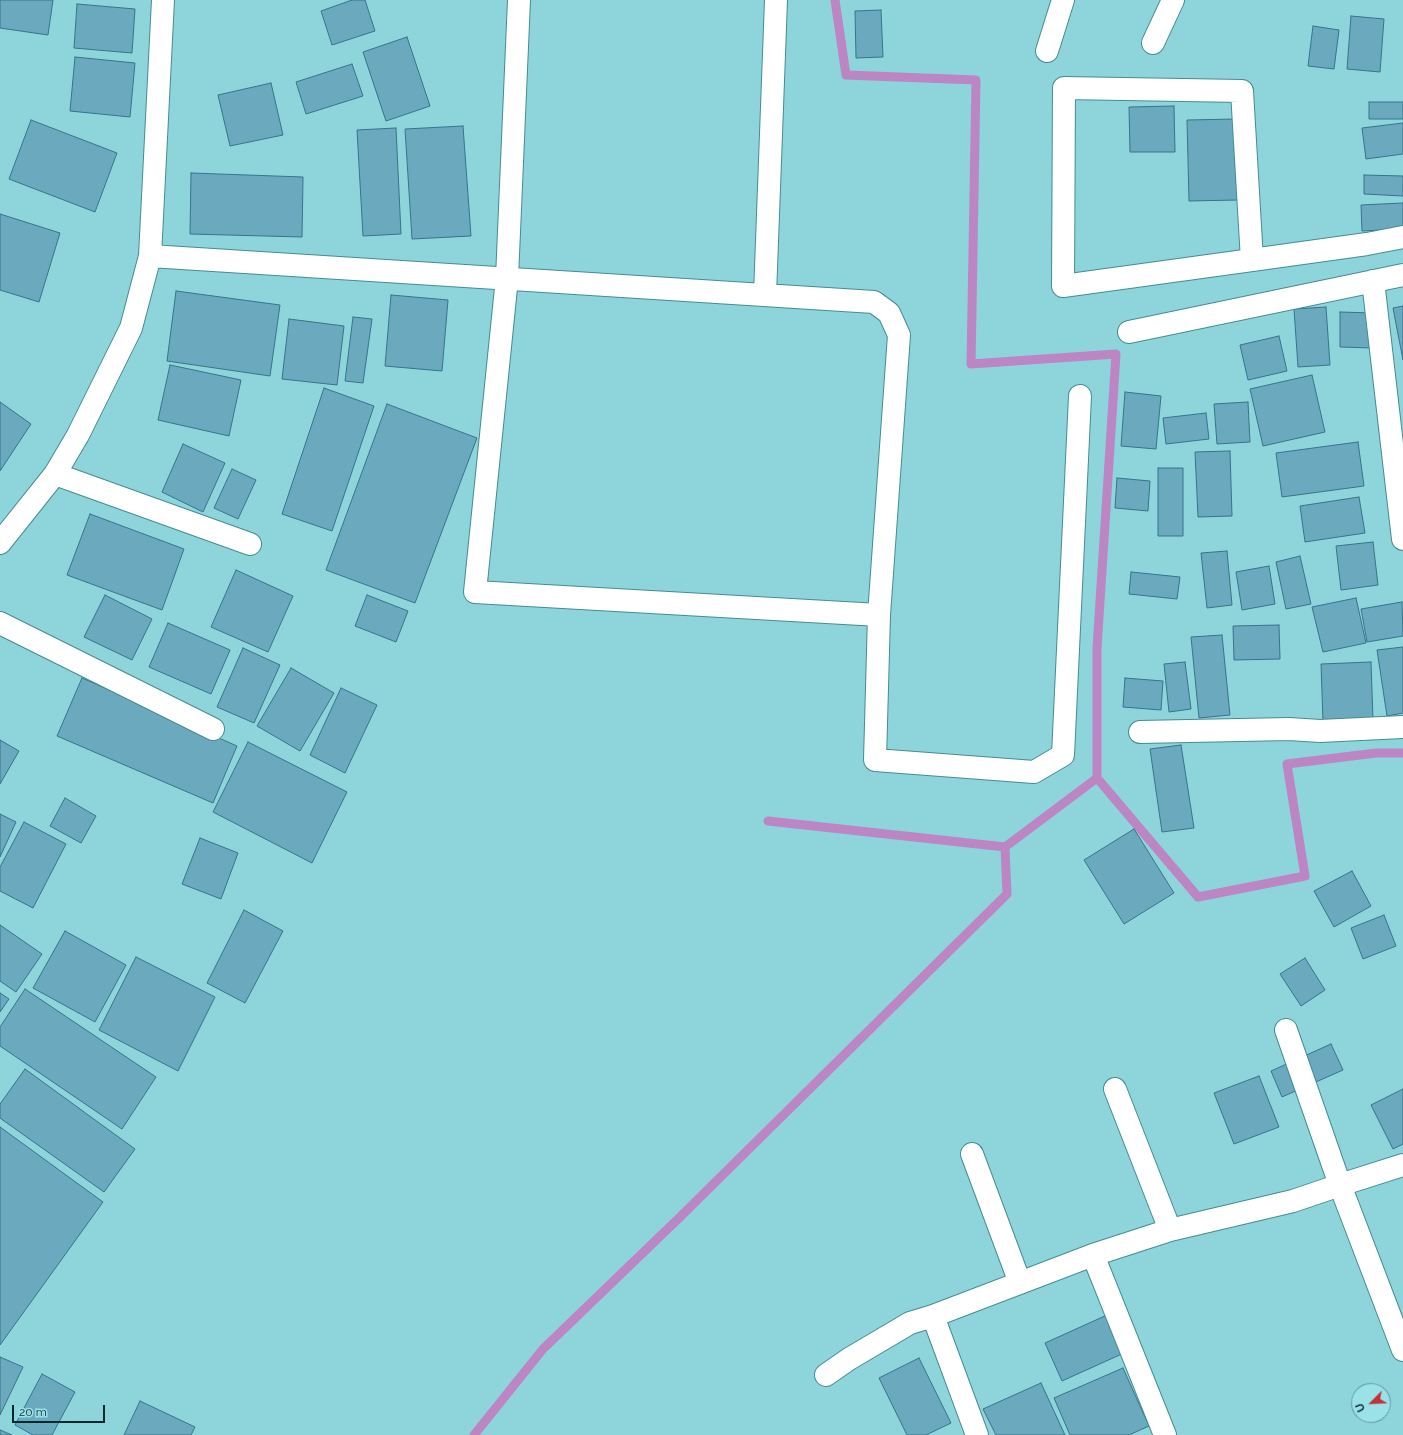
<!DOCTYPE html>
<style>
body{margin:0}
#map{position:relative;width:1403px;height:1435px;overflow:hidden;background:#8dd5db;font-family:Raleway,sans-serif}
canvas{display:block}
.north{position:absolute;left:1351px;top:1383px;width:40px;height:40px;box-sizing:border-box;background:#9ae2e8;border:1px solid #60989d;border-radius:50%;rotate:246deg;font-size:11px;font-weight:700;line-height:16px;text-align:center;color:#0a292c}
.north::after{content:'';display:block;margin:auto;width:14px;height:18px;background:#c2323a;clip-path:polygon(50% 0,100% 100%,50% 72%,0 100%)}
.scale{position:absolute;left:12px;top:1405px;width:93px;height:18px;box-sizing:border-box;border:2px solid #0a292c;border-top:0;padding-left:5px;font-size:12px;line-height:14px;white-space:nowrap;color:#0a292c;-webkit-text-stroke:3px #9ae2e8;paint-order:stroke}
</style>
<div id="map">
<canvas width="1403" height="1435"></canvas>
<div class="north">U</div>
<div class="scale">20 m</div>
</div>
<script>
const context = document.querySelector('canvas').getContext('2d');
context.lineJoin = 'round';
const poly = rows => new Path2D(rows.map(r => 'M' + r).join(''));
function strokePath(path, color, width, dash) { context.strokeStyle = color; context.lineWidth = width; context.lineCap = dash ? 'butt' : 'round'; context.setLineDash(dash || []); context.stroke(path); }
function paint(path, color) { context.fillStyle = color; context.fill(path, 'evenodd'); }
strokePath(poly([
 [1097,778,1198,897,1305,876,1287,764,1376,753,1403,753],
 [768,821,1005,847],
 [474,1435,543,1349,678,1219,1007,894,1005,847,1097,778,1097,648,1116,354,971,364,976,80,846,75,835,0]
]), '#bc85c3', 9);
const building = poly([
 [0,0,53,0,48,35,0,28,0,0],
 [352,0,365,0,375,31,332,45,321,11,352,0],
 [77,4,135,9,132,53,74,48,77,4],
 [881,10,883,57,856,58,855,11,881,10],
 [1351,16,1384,19,1380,72,1347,69,1351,16],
 [1313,26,1339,30,1334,69,1308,66,1313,26],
 [407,37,430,106,386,121,363,52,407,37],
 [75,57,135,63,130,117,70,111,75,57],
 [352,64,363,96,306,114,296,82,352,64],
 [271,83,283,135,230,146,218,95,271,83],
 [1369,102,1403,102,1403,119,1369,119,1369,102],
 [1174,106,1175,152,1130,152,1129,107,1174,106],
 [1236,119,1238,200,1189,201,1187,120,1236,119],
 [31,120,117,153,95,212,9,179,31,120],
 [1403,123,1403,154,1366,159,1362,128,1403,123],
 [463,126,471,236,412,239,405,129,463,126],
 [396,128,401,234,363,236,357,130,396,128],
 [191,173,303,177,302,237,190,234,191,173],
 [1364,175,1403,176,1403,196,1364,194,1364,175],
 [1403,203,1403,229,1362,231,1361,205,1403,203],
 [0,214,60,233,39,302,0,290,0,214],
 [176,291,280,305,270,376,167,361,176,291],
 [391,295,448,300,442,371,385,366,391,295],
 [1403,306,1403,360,1393,308,1403,306],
 [1326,307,1330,365,1298,367,1294,309,1326,307],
 [1340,312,1372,313,1372,348,1340,347,1340,312],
 [353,317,372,319,363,383,345,381,353,317],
 [289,319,344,326,337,385,282,379,289,319],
 [1279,336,1287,371,1248,380,1240,345,1279,336],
 [170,365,241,380,229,436,158,420,170,365],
 [1312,375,1325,432,1263,446,1250,389,1312,375],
 [324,388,374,406,332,531,282,514,324,388],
 [1125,392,1161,396,1156,449,1121,446,1125,392],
 [0,402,31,424,0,471,0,402],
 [1248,402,1250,442,1217,444,1214,404,1248,402],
 [387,404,477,438,415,603,326,570,387,404],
 [1206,413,1209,439,1166,444,1163,418,1206,413],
 [1358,442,1364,486,1282,497,1276,453,1358,442],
 [183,444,225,463,203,512,162,492,183,444],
 [1230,451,1232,516,1198,517,1195,452,1230,451],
 [1158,468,1183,468,1183,536,1158,536,1158,468],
 [232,469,256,480,238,519,214,508,232,469],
 [1117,478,1150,481,1148,511,1115,508,1117,478],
 [1359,497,1365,533,1305,542,1300,506,1359,497],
 [90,514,184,549,162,610,67,575,90,514],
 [1373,542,1378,585,1341,590,1336,546,1373,542],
 [1227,551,1232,605,1207,608,1201,553,1227,551],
 [1300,556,1311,604,1286,609,1276,562,1300,556],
 [1269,566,1275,604,1242,610,1236,572,1269,566],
 [236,570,293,596,268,652,211,627,236,570],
 [1131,572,1180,577,1177,599,1129,594,1131,572],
 [105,595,152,619,132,660,84,637,105,595],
 [367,595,408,611,396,642,355,626,367,595],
 [1356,598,1366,643,1323,652,1312,607,1356,598],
 [1402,602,1403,636,1367,642,1361,609,1402,602],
 [168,623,230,650,211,694,149,667,168,623],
 [1279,625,1280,659,1234,660,1233,626,1279,625],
 [1222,635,1230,715,1199,718,1191,637,1222,635],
 [1403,647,1403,713,1387,716,1377,650,1403,647],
 [243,648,280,665,254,723,217,707,243,648],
 [1185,662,1191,709,1169,712,1164,664,1185,662],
 [1371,662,1373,720,1323,722,1321,664,1371,662],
 [291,668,334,693,300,751,257,726,291,668],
 [82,678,237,746,213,803,57,736,82,678],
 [1125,678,1163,681,1161,710,1123,707,1125,678],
 [341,688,377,705,345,773,310,755,341,688],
 [0,740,19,751,0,784,0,740],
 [248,742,347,792,312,863,213,812,248,742],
 [1181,745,1194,828,1162,832,1150,749,1181,745],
 [65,798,96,816,81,843,50,826,65,798],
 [0,814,16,822,0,857,0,814],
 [24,822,66,844,33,908,0,891,0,867,24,822],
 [1134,829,1174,893,1124,924,1084,860,1134,829],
 [200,838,238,853,221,899,182,884,200,838],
 [1352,871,1371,906,1334,927,1314,891,1352,871],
 [244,910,283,931,245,1003,207,983,244,910],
 [1384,915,1396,946,1363,959,1351,928,1384,915],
 [0,925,42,954,16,992,0,981,0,925],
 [65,931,126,965,95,1022,33,988,65,931],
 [136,957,215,997,178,1071,99,1030,136,957],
 [1305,958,1325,990,1301,1006,1280,974,1305,958],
 [25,989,156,1077,122,1129,0,1046,0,1027,25,989],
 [0,993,9,999,0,1012,0,993],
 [1331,1044,1343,1070,1282,1097,1271,1071,1331,1044],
 [25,1069,135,1149,104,1192,0,1118,0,1104,25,1069],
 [1259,1076,1279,1127,1234,1144,1214,1093,1259,1076],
 [1403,1089,1403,1144,1393,1149,1371,1105,1403,1089],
 [0,1127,103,1202,0,1345,0,1127],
 [1107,1315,1124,1353,1062,1381,1045,1343,1107,1315],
 [0,1357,23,1367,0,1415,0,1357],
 [919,1358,951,1423,926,1435,907,1435,879,1378,919,1358],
 [1123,1368,1149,1426,1129,1435,1070,1435,1054,1398,1123,1368],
 [42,1374,75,1392,52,1435,33,1435,15,1425,42,1374],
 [1041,1383,1065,1435,996,1435,983,1409,1041,1383],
 [140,1401,195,1427,191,1435,124,1435,140,1401],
 [0,1430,12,1435,0,1435,0,1430]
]);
paint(building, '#6ba9bf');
strokePath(building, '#367489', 1);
const minor = poly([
 [519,0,507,278,475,592,879,615,875,760,1034,772,1063,755,1080,396],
 [1153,43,1173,0],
 [1047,51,1063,0],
 [150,256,163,0],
 [1252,260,1242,91,1064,88,1063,286,1252,260,1367,244,1403,237],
 [1373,281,1403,539],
 [765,295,776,0],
 [1129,332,1403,275],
 [55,474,250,544],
 [0,543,55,474,78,435,131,328,150,256,874,302,889,313,899,335,879,615],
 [0,623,213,729],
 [1140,732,1289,729,1320,731,1403,727],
 [1286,1030,1340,1185,1403,1350],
 [1115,1089,1170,1230],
 [972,1154,1020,1283],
 [1093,1255,1165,1435],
 [933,1316,977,1435],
 [826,1375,849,1359,910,1323,933,1316,1093,1255,1170,1230,1293,1201,1340,1185,1403,1165]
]);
strokePath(minor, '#458c92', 24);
strokePath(minor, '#fff', 22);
</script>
